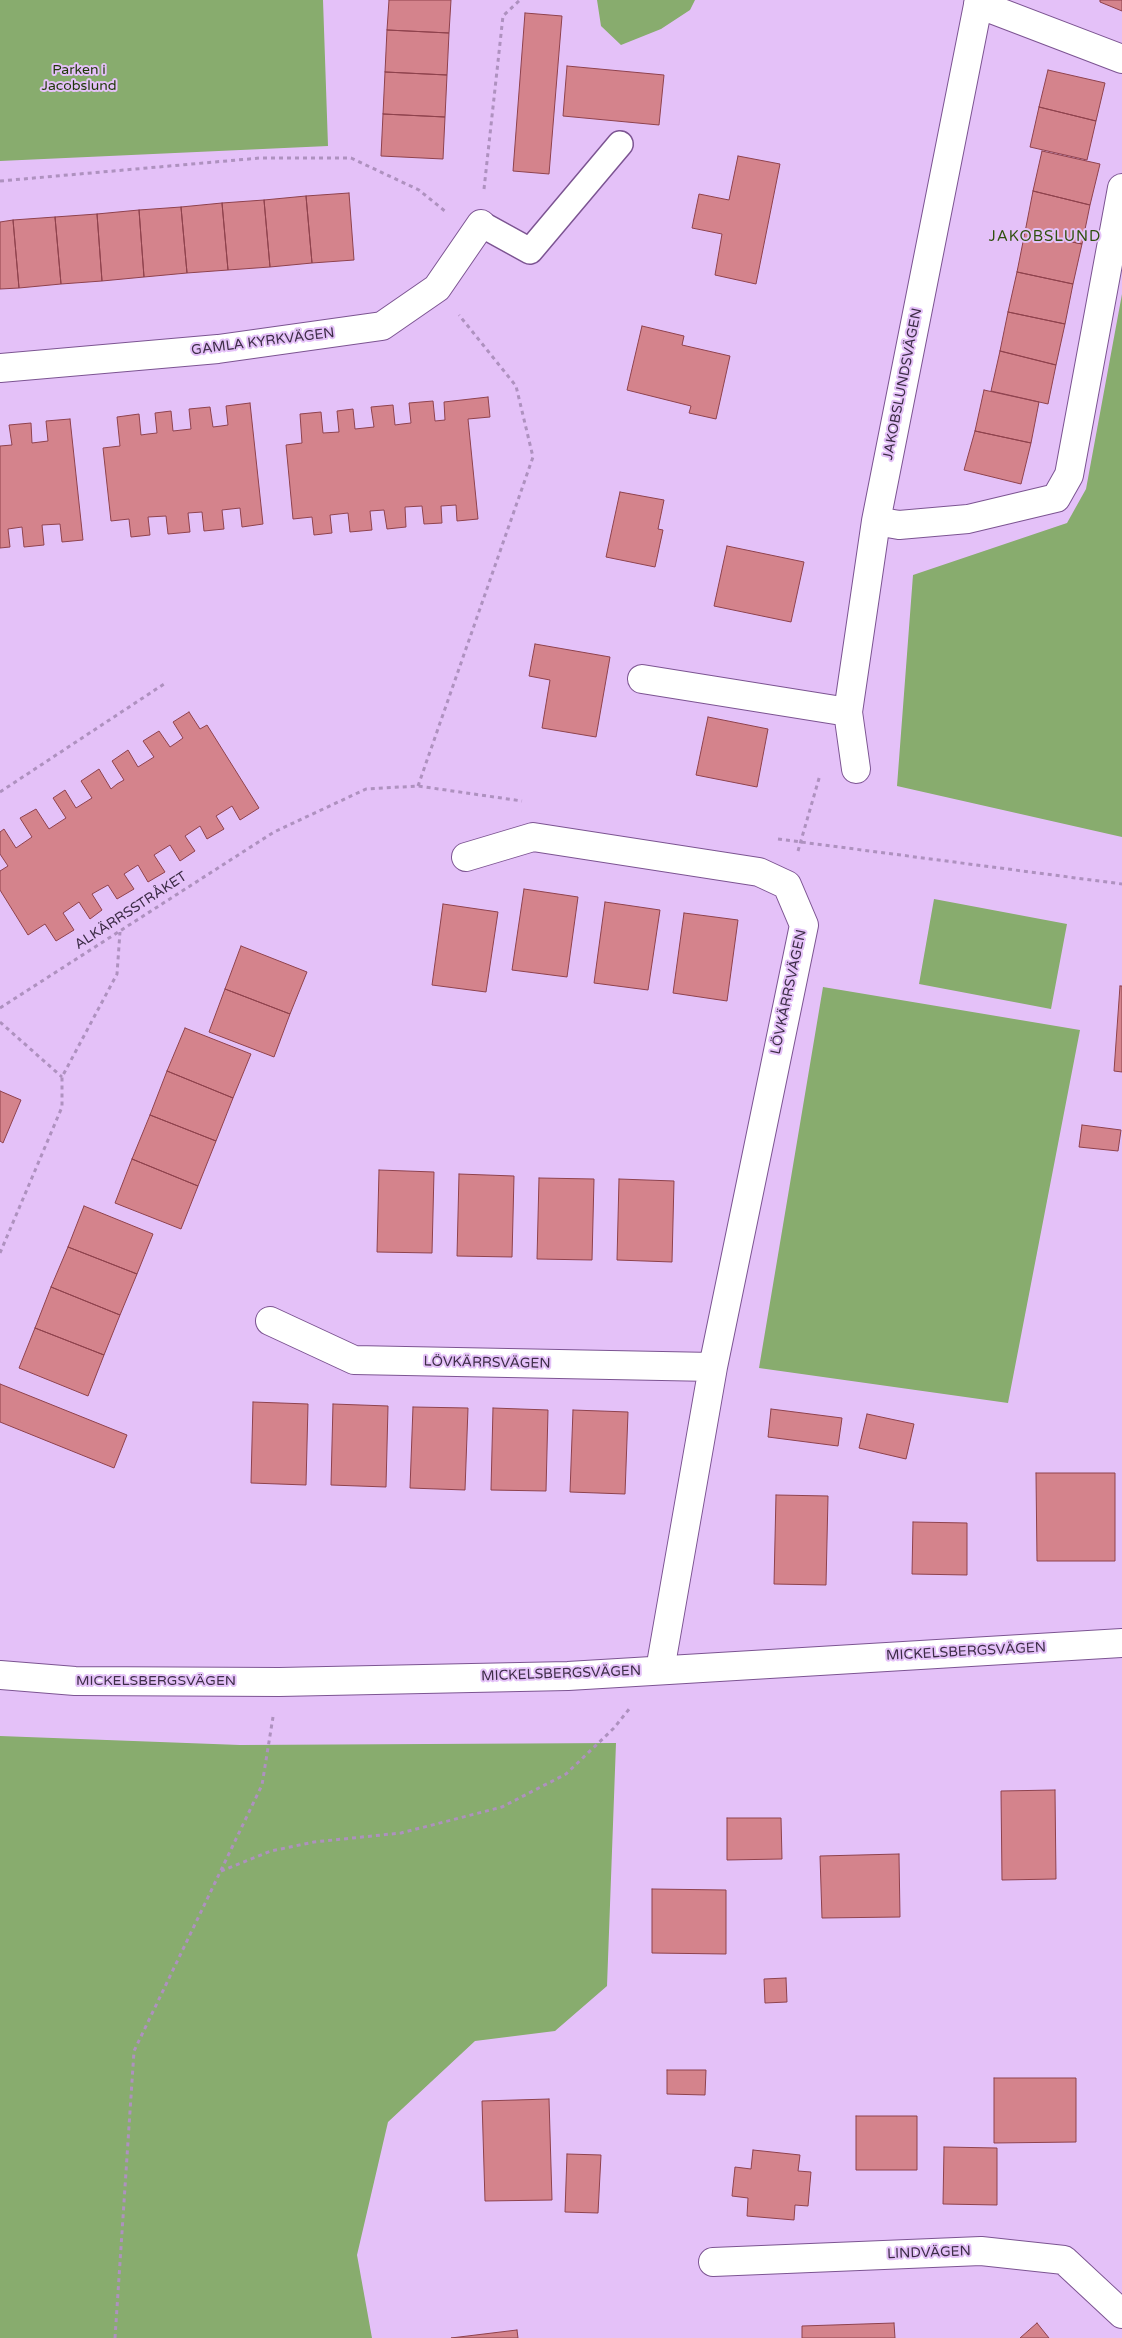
<!DOCTYPE html>
<meta charset="utf-8">
<style>
body{margin:0}
canvas{display:block;background:#e4c1f8}
</style>
<canvas width="1122" height="2338"></canvas>
<script>
const context = document.querySelector('canvas').getContext('2d');
context.lineJoin = 'round';
function paint(path, color) { context.fillStyle = color; context.fill(path, 'evenodd'); }
const poly = rows => new Path2D(rows.map(r => 'M' + r).join(''));
function strokePath(path, color, width, dash) { context.strokeStyle = color; context.lineWidth = width; context.lineCap = dash ? 'butt' : 'round'; context.setLineDash(dash || []); context.stroke(path); }
function drawText(font, color, halo, rows, align = 'center') {
  context.font = font + ' "Varela Round",sans-serif'; context.lineWidth = 4; context.setLineDash([]); context.textBaseline = 'middle'; context.strokeStyle = halo; context.fillStyle = color; for (const [text, x, y, turn = 0] of rows) {
    context.save(); context.translate(x, y); context.rotate((+turn || 0) * Math.PI / 180); context.textAlign = isNaN(turn) ? turn : align; if (halo) context.strokeText(text, 0, 0); context.fillText(text, 0, 0); context.restore();
  }
}
paint(poly([
 [0,0,323,0,328,146,0,161],
 [597,0,695,0,690,10,661,29,621,45,601,26],
 [1122,294,1122,837,897,786,913,575,1067,523,1086,489],
 [934,899,1067,924,1051,1009,919,984],
 [823,987,1080,1030,1008,1403,759,1368],
 [0,1736,240,1745,616,1743,607,1986,555,2031,475,2041,388,2122,357,2255,372,2338,0,2338]
]), '#88ac6e');
const building = poly([
 [389,0,451,0,449,33,387,30,389,0],
 [1100,0,1122,0,1122,11,1100,2,1100,0],
 [525,13,562,16,549,174,513,171,525,13],
 [387,30,449,33,447,75,385,72,387,30],
 [567,66,664,75,659,125,563,116,567,66],
 [1048,70,1105,83,1096,121,1039,107,1048,70],
 [385,72,447,75,445,117,383,114,385,72],
 [1039,107,1096,121,1087,160,1030,147,1039,107],
 [383,114,445,117,443,159,381,156,383,114],
 [1042,151,1100,164,1090,205,1033,191,1042,151],
 [738,156,780,164,756,284,715,275,722,234,692,228,699,194,729,200,738,156],
 [1033,191,1090,205,1082,244,1025,232,1033,191],
 [349,193,354,260,312,263,306,196,349,193],
 [306,196,312,263,270,267,264,200,306,196],
 [264,200,270,267,228,270,222,203,264,200],
 [222,203,228,270,187,273,181,207,222,203],
 [181,207,187,273,144,277,139,210,181,207],
 [139,210,144,277,102,281,97,214,139,210],
 [97,214,102,281,61,284,55,217,97,214],
 [55,217,61,284,19,288,13,220,55,217],
 [13,220,19,288,0,289,0,222,13,220],
 [1025,232,1082,244,1073,284,1017,272,1025,232],
 [1017,272,1073,284,1065,324,1008,312,1017,272],
 [1008,312,1065,324,1056,365,1000,351,1008,312],
 [642,326,684,336,682,345,730,356,716,419,689,413,691,406,627,390,642,326],
 [1000,351,1056,365,1048,404,991,391,1000,351],
 [984,390,1039,402,1031,443,975,431,984,390],
 [488,397,490,417,468,419,478,519,457,521,456,505,441,506,442,523,424,524,422,506,405,507,406,527,387,529,384,510,370,511,372,530,350,532,348,513,330,515,332,533,314,535,312,517,293,519,286,445,302,443,300,414,321,412,323,433,339,432,337,411,353,409,355,429,374,427,371,407,393,405,395,425,402,424,411,423,409,403,433,401,435,421,445,420,444,402,488,397],
 [250,403,263,524,242,527,240,508,222,510,224,529,204,531,202,512,188,513,190,532,168,534,166,516,148,517,150,535,131,537,129,519,111,521,103,448,120,446,117,417,139,414,141,435,148,434,157,433,155,413,171,411,173,431,191,429,189,409,210,407,213,427,221,426,228,425,226,406,250,403],
 [70,419,83,540,62,542,60,524,42,525,44,545,24,547,22,527,8,529,10,547,0,548,0,446,12,445,9,425,31,423,32,443,48,441,46,421,70,419],
 [975,431,1031,443,1021,484,964,470,975,431],
 [620,492,664,500,658,529,663,530,655,567,606,557,620,492],
 [727,546,804,562,791,622,714,606,727,546],
 [535,644,610,657,596,737,542,728,550,680,529,676,535,644],
 [189,712,200,729,207,725,259,808,240,820,232,806,216,816,224,829,207,839,200,826,185,836,195,851,180,861,170,845,154,855,165,872,148,882,138,865,124,874,134,889,117,899,108,885,92,894,102,910,90,919,79,902,63,913,74,930,56,941,45,924,28,935,0,890,0,871,8,866,0,854,0,832,4,829,16,848,32,837,20,818,36,809,49,829,66,818,53,798,65,790,76,808,92,798,81,781,99,769,111,789,117,784,124,780,112,761,128,750,138,767,154,757,143,741,159,731,170,747,176,743,183,738,173,722,189,712],
 [708,717,768,729,757,787,696,775,708,717],
 [524,889,578,897,567,977,512,970,524,889],
 [605,902,660,910,648,990,594,983,605,902],
 [443,904,498,912,486,992,432,985,443,904],
 [684,913,738,920,727,1001,673,993,684,913],
 [241,946,307,972,290,1014,225,989,241,946],
 [1120,986,1122,986,1122,1072,1114,1071,1120,986],
 [225,989,290,1014,274,1057,209,1032,225,989],
 [185,1028,251,1054,233,1098,167,1071,185,1028],
 [167,1071,233,1098,216,1141,150,1115,167,1071],
 [0,1091,21,1100,3,1143,0,1141,0,1091],
 [150,1115,216,1141,198,1186,132,1159,150,1115],
 [1082,1125,1121,1130,1118,1151,1079,1147,1082,1125],
 [132,1159,198,1186,181,1229,115,1203,132,1159],
 [379,1170,434,1172,432,1253,377,1252,379,1170],
 [459,1174,514,1176,512,1257,457,1256,459,1174],
 [539,1178,594,1179,592,1260,537,1259,539,1178],
 [619,1179,674,1181,672,1262,617,1260,619,1179],
 [84,1206,153,1234,137,1274,68,1247,84,1206],
 [68,1247,137,1274,120,1315,51,1287,68,1247],
 [51,1287,120,1315,104,1355,35,1328,51,1287],
 [35,1328,104,1355,88,1396,19,1368,35,1328],
 [0,1384,127,1435,114,1468,0,1422,0,1384],
 [253,1402,308,1404,306,1485,251,1483,253,1402],
 [333,1404,388,1406,386,1487,331,1485,333,1404],
 [413,1407,468,1408,465,1490,410,1488,413,1407],
 [493,1408,548,1410,546,1491,491,1490,493,1408],
 [771,1409,842,1418,838,1446,768,1437,771,1409],
 [573,1410,628,1412,625,1494,570,1492,573,1410],
 [867,1414,914,1424,906,1459,859,1448,867,1414],
 [1036,1473,1115,1473,1115,1561,1037,1561,1036,1473],
 [776,1495,828,1496,826,1585,774,1584,776,1495],
 [913,1522,967,1523,967,1575,912,1574,913,1522],
 [1055,1790,1056,1879,1002,1880,1001,1791,1055,1790],
 [727,1818,781,1818,782,1859,727,1860,727,1818],
 [899,1854,900,1917,822,1918,820,1856,899,1854],
 [652,1889,726,1890,726,1954,652,1953,652,1889],
 [786,1978,787,2002,765,2003,764,1979,786,1978],
 [667,2070,706,2070,705,2095,667,2094,667,2070],
 [994,2078,1076,2078,1076,2142,994,2143,994,2078],
 [549,2099,552,2200,485,2201,482,2101,549,2099],
 [856,2116,917,2116,917,2170,856,2170,856,2116],
 [944,2147,997,2148,997,2205,943,2204,944,2147],
 [753,2150,800,2155,798,2171,811,2172,808,2206,795,2205,794,2220,747,2216,748,2198,732,2196,735,2167,751,2169,753,2150],
 [567,2154,601,2155,598,2213,565,2212,567,2154],
 [894,2323,895,2338,802,2338,802,2326,894,2323],
 [1037,2323,1049,2338,1020,2338,1037,2323],
 [517,2330,518,2338,451,2338,517,2330]
]);
paint(building, '#d4838c');
strokePath(building, '#8f424d', 1);
const service = poly([
 [481,224,530,251,620,144]
]);
const minor = poly([
 [978,4,1122,59],
 [0,368,218,349,382,326,437,288,481,224],
 [876,521,899,525,968,519,1056,498,1069,475,1122,188],
 [642,679,848,712],
 [856,769,848,712,876,521,979,0],
 [466,857,533,837,759,872,787,885,804,925,713,1367,660,1670],
 [270,1321,354,1360,713,1367],
 [0,1675,75,1681,279,1682,568,1676,1122,1643],
 [713,2262,981,2251,1064,2260,1122,2314]
]);
strokePath(service, '#7c5492', 28);
strokePath(minor, '#7c5492', 30);
strokePath(poly([
 [0,181,260,158,351,158,419,190,446,212],
 [484,189,503,16,520,0],
 [418,786,533,457,516,386,459,315],
 [0,792,164,684],
 [778,839,1122,884],
 [798,851,820,775],
 [0,1008,274,832,366,789,418,786,522,801],
 [0,1022,62,1077],
 [0,1253,62,1107,62,1077,117,974,120,932],
 [221,1871,271,1851,314,1842,401,1833,502,1807,566,1774,614,1728,630,1708],
 [115,2338,134,2051,262,1785,273,1717]
]), '#ae91bf', 3, [4, 4]);
strokePath(service, '#fff', 25);
strokePath(minor, '#fff', 28);
drawText('14px', '#1f3808', '#e4c1f8', [
 ["Parken i",79,70],
 ["Jacobslund",79,86]
]);
drawText('14px', '#3d2c47', '#e4c1f8', [
 ["GAMLA KYRKVÄGEN",263,342,-7],
 ["JAKOBSLUNDSVÄGEN",903,384,-79],
 ["ALKÄRRSSTRÅKET",131,911,-33],
 ["LÖVKÄRRSVÄGEN",789,992,-78],
 ["LÖVKÄRRSVÄGEN",487,1363,1],
 ["MICKELSBERGSVÄGEN",966,1652,-3],
 ["MICKELSBERGSVÄGEN",561,1674,-2],
 ["MICKELSBERGSVÄGEN",156,1681],
 ["LINDVÄGEN",929,2253,-2]
]);
context.letterSpacing = '1px';
drawText('15px', '#2f500e', '#e4c1f8', [
 ["JAKOBSLUND",1045,237]
]);
context.letterSpacing = '0px';
</script>
